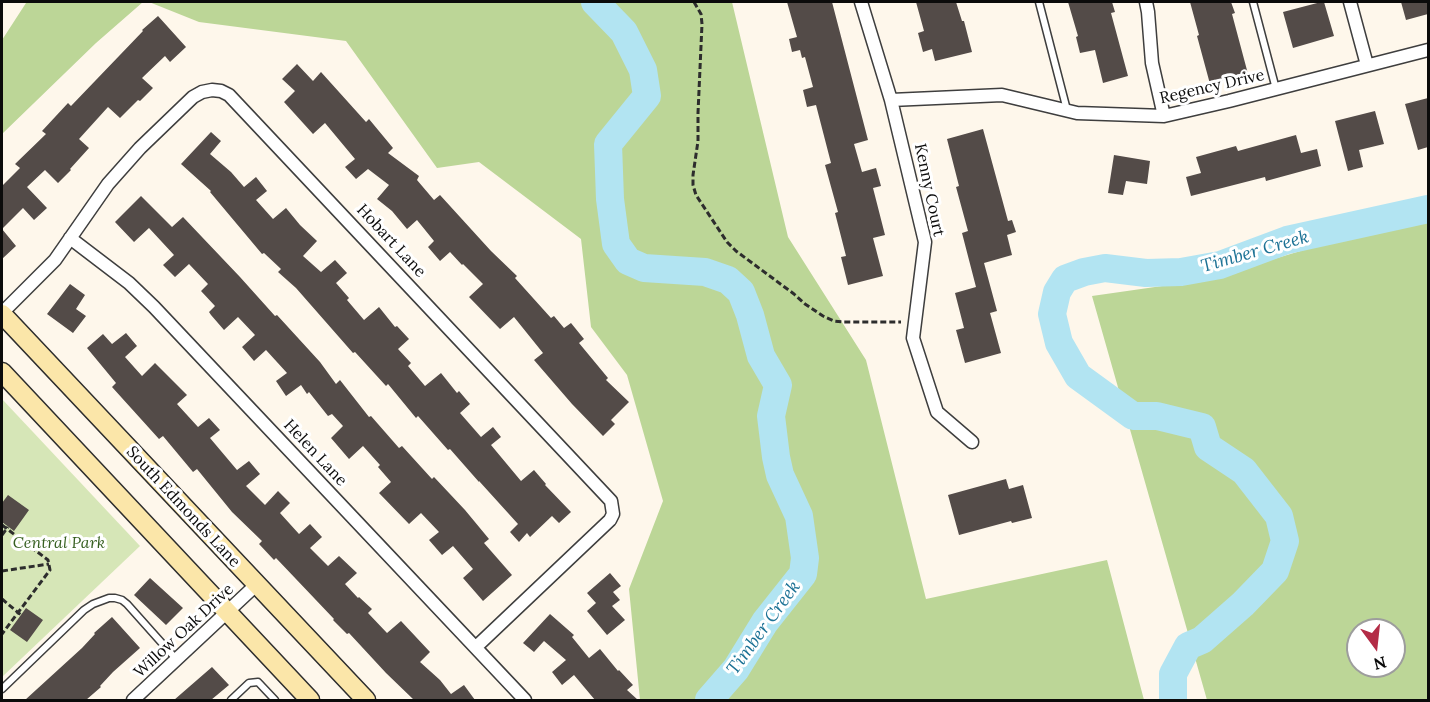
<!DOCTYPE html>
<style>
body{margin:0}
#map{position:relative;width:1430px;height:702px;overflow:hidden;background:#fef7eb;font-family:Lora,serif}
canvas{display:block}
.frame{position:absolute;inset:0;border:3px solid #0b0b0b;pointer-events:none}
.north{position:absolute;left:1346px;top:618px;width:60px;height:60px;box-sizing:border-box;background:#fff;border:2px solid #9d9d9d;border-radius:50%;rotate:165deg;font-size:16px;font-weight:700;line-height:24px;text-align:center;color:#0b0b0b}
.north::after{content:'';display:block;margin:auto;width:21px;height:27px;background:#b32c46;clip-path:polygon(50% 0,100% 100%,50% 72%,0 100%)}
</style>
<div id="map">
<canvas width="1430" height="702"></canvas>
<div class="frame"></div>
<div class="north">N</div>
</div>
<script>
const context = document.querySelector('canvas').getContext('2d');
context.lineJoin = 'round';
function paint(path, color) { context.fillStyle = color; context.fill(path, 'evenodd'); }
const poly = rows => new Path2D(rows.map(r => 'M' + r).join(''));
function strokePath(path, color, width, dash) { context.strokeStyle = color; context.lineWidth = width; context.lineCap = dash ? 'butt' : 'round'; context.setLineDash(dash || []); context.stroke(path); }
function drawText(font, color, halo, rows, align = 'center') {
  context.font = font + ' Lora,serif'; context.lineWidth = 6; context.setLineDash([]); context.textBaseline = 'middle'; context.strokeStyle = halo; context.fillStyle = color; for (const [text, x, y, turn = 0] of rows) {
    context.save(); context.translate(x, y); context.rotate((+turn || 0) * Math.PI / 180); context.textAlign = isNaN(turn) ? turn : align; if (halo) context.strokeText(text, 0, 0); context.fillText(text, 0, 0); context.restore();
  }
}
paint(poly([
 [2,399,140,546,2,677]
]), '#d6e6b7');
paint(poly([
 [26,2,143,2,96,43,2,134,2,40,26,3],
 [149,2,732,2,788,237,866,360,926,599,1107,560,1144,700,640,700,629,589,663,501,627,375,591,327,581,239,479,162,437,168,346,41,199,22],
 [1428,222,1428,700,1207,700,1092,296,1204,280,1327,243],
 [1358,630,1394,630,1394,666,1358,666]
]), '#bcd697');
strokePath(poly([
 [595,2,624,32,643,70,647,96,608,144,610,199,616,244,628,261,644,268,705,272,728,280,741,292,750,315,761,356,778,385,771,416,776,457,780,475,799,516,805,558,803,574,765,622,736,669,709,700],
 [1173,700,1173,674,1188,646,1202,640,1243,604,1275,571,1285,541,1279,516,1244,471,1208,447,1202,427,1157,416,1133,416,1078,376,1059,343,1052,314,1057,292,1065,279,1084,272,1105,268,1146,273,1181,272,1220,265,1287,240,1428,209]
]), '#b2e4f2', 28);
paint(poly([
 [787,2,832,2,868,140,854,144,862,172,876,168,881,186,873,188,885,235,873,238,883,276,848,285,841,257,846,256,835,213,838,212,825,165,831,163,816,105,807,107,803,90,813,87,805,57,802,58,800,50,792,52,789,39,797,37],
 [916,2,956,2,962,21,964,21,972,52,935,61,932,49,923,52,918,33,924,31],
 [1068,2,1112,2,1115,12,1111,13,1128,76,1103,83,1095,50,1080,53,1076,37,1078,36],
 [1190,2,1231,2,1235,13,1232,14,1248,74,1210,84,1197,36,1199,35],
 [1321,2,1324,2,1334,36,1293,48,1283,12],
 [1401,2,1428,2,1428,14,1406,20],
 [158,16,186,47,170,62,165,56,142,78,153,88,140,101,138,100,120,118,108,107,79,139,89,148,70,169,71,170,58,183,45,170,27,187,47,208,34,220,23,208,2,229,16,246,2,259,2,186,20,168,15,164,46,134,42,131,68,103,71,106,143,31,142,30],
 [297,64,313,81,321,72,366,122,369,119,393,148,388,153,419,176,417,180,434,200,440,195,491,251,517,276,515,278,551,318,554,316,564,328,571,323,584,339,579,343,608,378,606,380,629,402,611,420,615,424,603,436,572,404,534,360,543,353,514,317,500,329,469,297,483,284,463,264,462,265,450,252,440,261,428,247,434,241,417,220,407,229,392,211,377,199,389,185,368,169,356,179,345,167,355,159,325,123,313,134,284,102,295,91,282,79],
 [1428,98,1428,147,1418,150,1405,104],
 [1375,111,1384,144,1359,150,1363,167,1348,171,1335,121],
 [983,129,1008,221,1012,220,1016,232,1007,235,1012,255,984,263,997,311,990,313,1001,353,965,363,956,330,964,328,955,293,976,287,962,233,968,231,956,187,959,186,947,139],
 [211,132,221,141,210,154,231,172,244,187,256,177,267,191,256,200,273,219,286,208,300,225,317,241,303,256,321,272,335,260,347,273,336,283,349,298,347,300,364,320,379,307,395,327,397,326,409,339,398,349,411,363,408,366,425,386,441,373,457,393,459,391,470,404,460,413,481,437,493,427,501,437,491,445,521,481,534,470,546,484,545,485,571,512,559,523,552,516,530,537,527,533,519,542,510,532,518,524,479,481,479,482,450,449,448,450,418,416,416,418,388,384,386,386,355,352,353,353,296,288,278,272,281,269,264,253,262,254,210,192,211,191,181,164],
 [1296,135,1301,153,1317,149,1321,166,1266,181,1265,177,1191,196,1186,177,1201,173,1196,157,1236,146,1238,151],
 [1114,155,1150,161,1147,184,1126,181,1123,195,1108,193],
 [141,196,172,227,183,217,240,277,275,316,277,315,320,362,336,384,340,380,369,417,371,416,399,448,402,446,432,479,434,477,465,510,489,539,484,543,512,575,483,601,463,578,473,569,453,546,442,555,429,540,439,532,421,513,409,524,379,493,391,482,378,467,380,465,363,446,349,459,331,438,343,426,332,414,328,416,309,392,307,394,301,385,286,396,276,381,287,373,266,350,254,361,242,347,255,335,238,317,224,330,211,315,209,312,215,306,201,291,208,284,189,264,175,277,163,265,174,255,149,228,134,242,115,222],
 [70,284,85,295,76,309,86,316,73,333,47,314],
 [126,333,137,346,125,357,142,376,155,363,187,395,177,404,198,427,209,418,220,430,210,438,237,470,249,461,260,474,246,486,265,505,278,491,290,503,280,513,299,534,310,524,322,537,310,548,328,566,339,556,357,573,345,584,358,598,359,597,372,609,368,613,387,633,401,621,430,652,420,662,440,680,451,694,464,685,475,700,414,700,386,673,349,633,347,634,333,620,334,619,276,558,274,560,259,544,262,541,232,512,197,469,193,472,163,436,159,439,112,387,116,383,87,348,103,334,112,344],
 [1006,479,1009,489,1023,485,1032,518,1012,523,1011,521,959,535,948,495],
 [8,495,29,510,14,531,2,522,2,503],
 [610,573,621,586,613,592,620,600,612,606,625,620,607,635,587,611,596,603,587,593],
 [150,578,183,608,166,625,134,595],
 [26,608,43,620,27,642,10,630],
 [550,614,574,635,572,637,589,658,600,649,618,671,619,670,633,685,627,690,638,700,595,700,574,675,562,685,552,672,566,660,544,641,534,652,523,643],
 [112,617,140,648,113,672,100,686,101,687,86,700,25,700,82,648,95,634,94,633],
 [212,667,229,685,211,700,174,700]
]), '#534b48');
const service = poly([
 [1039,2,1067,110],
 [1253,2,1276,89],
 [2,689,84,610,93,604,109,598,115,598,122,600,127,604,177,660],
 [231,700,249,683,258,682,275,700]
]);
const minor = poly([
 [861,2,891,100,925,242,913,338,937,412,972,442],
 [1146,2,1148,12,1152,63,1164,116],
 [1350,2,1367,65],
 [891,100,1002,95,1077,113,1164,116,1229,101,1428,50],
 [70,238,129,283,154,307,525,700],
 [2,313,55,260,108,184,140,148,193,97,202,92,212,90,221,91,229,95,611,501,613,514,610,520,476,647],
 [133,700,256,585]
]);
const secondary = poly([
 [2,314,366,700],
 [2,372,310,700]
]);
strokePath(service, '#3e3e3e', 9);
strokePath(minor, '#3e3e3e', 15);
strokePath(secondary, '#2d2d2d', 21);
strokePath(poly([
 [694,2,701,14,702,24,698,113,698,141,693,175,693,185,696,195,727,242,736,251,794,294,805,304,823,316,834,321,843,322,901,322],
 [2,525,48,560,50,570,2,634],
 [2,535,8,527],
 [2,571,49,564],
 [2,599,21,615]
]), '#2d2d2d', 3, [6, 3]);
strokePath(service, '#fff', 6);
strokePath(minor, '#fff', 12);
strokePath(secondary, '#fbe6a9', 18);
drawText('16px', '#0b0b0b', '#fff', [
 ["Regency Drive",1212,87,-13],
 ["Kenny Court",929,190,78],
 ["Hobart Lane",391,241,47],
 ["Helen Lane",315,453,47],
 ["South Edmonds Lane",183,507,47],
 ["Willow Oak Drive",184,631,-43]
]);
drawText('italic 16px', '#365f20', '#fff', [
 ["Central Park",59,543]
]);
drawText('italic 18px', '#1c7295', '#fff', [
 ["Timber Creek",1255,252,-16],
 ["Timber Creek",764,628,-54]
]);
</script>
